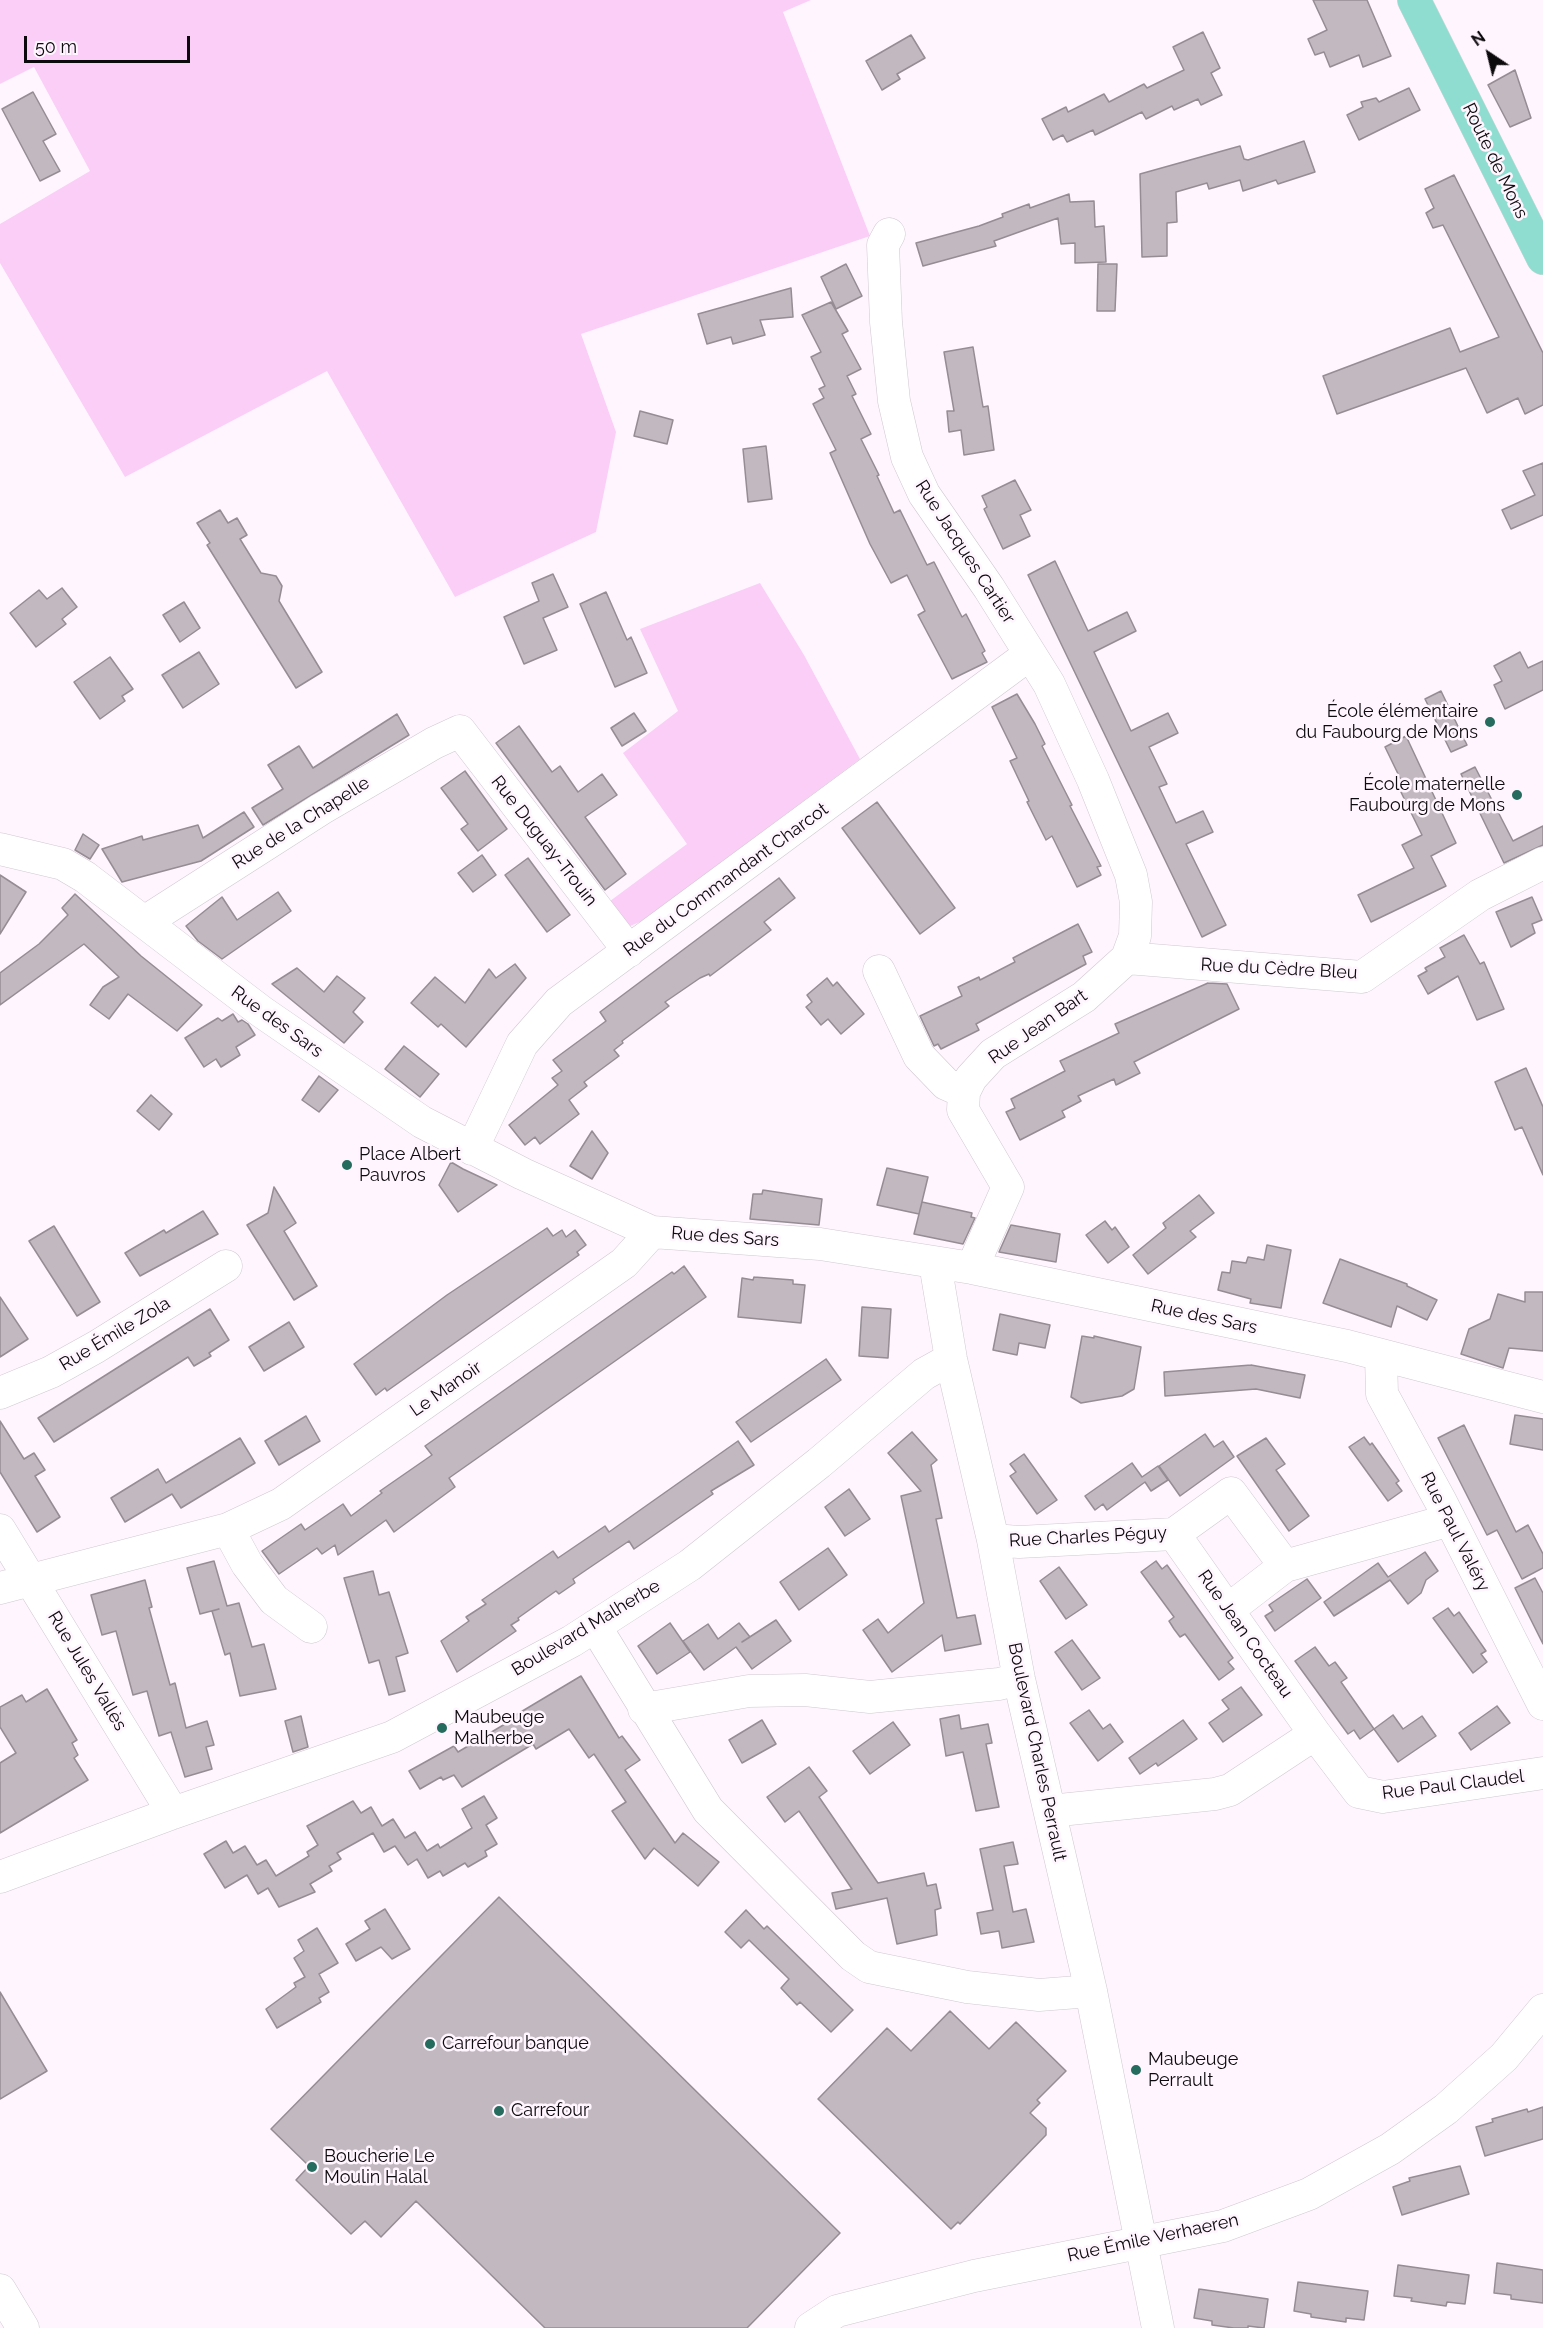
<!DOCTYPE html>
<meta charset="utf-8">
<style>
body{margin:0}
#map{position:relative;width:1543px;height:2328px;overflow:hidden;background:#fff5fe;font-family:Raleway,sans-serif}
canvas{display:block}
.north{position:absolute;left:1459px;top:24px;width:60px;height:60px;-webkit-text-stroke:4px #fff5fe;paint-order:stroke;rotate:325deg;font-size:16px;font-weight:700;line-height:24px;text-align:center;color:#0d0a0d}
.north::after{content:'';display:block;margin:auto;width:21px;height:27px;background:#0d0a0d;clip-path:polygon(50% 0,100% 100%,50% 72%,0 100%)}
.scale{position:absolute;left:24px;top:36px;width:166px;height:27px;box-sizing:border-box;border:3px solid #0d0a0d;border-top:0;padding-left:8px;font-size:18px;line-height:21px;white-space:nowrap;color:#0d0a0d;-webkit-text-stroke:4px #fff5fe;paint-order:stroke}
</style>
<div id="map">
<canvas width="1543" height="2328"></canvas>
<div class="north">N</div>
<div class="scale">50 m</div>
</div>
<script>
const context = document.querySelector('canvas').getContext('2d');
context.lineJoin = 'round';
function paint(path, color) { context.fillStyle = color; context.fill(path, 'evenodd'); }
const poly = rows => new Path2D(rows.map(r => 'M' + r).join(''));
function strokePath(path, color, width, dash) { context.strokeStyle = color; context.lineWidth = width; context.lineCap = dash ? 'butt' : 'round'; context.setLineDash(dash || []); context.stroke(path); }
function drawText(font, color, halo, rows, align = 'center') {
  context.font = font + ' Raleway,sans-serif'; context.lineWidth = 5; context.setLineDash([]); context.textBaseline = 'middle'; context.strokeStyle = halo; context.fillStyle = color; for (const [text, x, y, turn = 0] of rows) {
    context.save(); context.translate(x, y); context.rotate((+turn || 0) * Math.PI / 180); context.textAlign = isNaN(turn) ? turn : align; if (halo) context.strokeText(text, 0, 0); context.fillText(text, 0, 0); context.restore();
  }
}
paint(poly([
 [0,0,811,0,783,12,870,236,581,334,616,432,596,532,455,597,327,371,125,477,0,263,0,224,90,171,34,67,0,84],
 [760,583,804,655,860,759,642,921,628,927,606,904,687,844,623,753,678,711,640,629]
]), '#fbcef7');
const building = poly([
 [1313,0,1367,0,1391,56,1363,67,1359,55,1330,67,1324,52,1315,55,1308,39,1327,30,1313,0],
 [1203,32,1220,68,1211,73,1222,95,1201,105,1198,99,1174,110,1172,106,1146,119,1142,112,1095,135,1093,130,1067,142,1063,135,1053,140,1042,119,1066,107,1068,112,1104,94,1109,102,1144,84,1147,88,1184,70,1173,47,1203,32],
 [911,35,925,58,897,74,900,79,882,90,866,61,911,35],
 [1515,70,1531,118,1510,127,1488,85,1515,70],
 [1409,88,1420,110,1359,140,1347,115,1363,107,1361,102,1376,98,1379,102,1409,88],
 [33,92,56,134,43,141,60,171,40,181,2,109,33,92],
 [1304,141,1315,172,1278,184,1276,180,1243,191,1240,180,1209,189,1207,183,1176,192,1177,222,1167,223,1167,256,1142,257,1140,174,1240,146,1244,159,1248,160,1304,141],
 [1454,175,1543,353,1543,405,1525,414,1518,398,1487,413,1466,368,1337,414,1323,376,1450,328,1460,352,1499,337,1443,225,1433,228,1426,213,1434,208,1425,189,1454,175],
 [1069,194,1070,202,1094,201,1095,227,1104,226,1106,262,1075,263,1075,243,1061,244,1058,218,994,241,996,246,923,266,916,243,979,226,1003,217,1002,214,1029,204,1030,208,1069,194],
 [846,264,862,296,836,309,821,277,846,264],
 [1098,264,1117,264,1115,311,1097,311,1098,264],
 [791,288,793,317,760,320,765,335,733,344,731,337,707,344,698,314,791,288],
 [831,302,848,331,842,334,861,369,847,376,856,394,852,396,871,434,861,439,879,475,877,476,894,513,900,510,927,565,934,562,962,617,966,614,985,651,982,653,987,662,952,679,918,615,925,611,907,575,891,583,870,544,830,453,836,450,813,404,824,398,819,389,825,386,811,357,821,352,802,315,831,302],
 [973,347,983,407,988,406,994,450,964,455,961,430,949,432,947,411,954,411,944,352,973,347],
 [640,411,673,420,667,444,634,436,640,411],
 [766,446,772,499,748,502,743,449,766,446],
 [1543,463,1543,515,1511,529,1502,510,1535,495,1523,471,1543,463],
 [1015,480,1031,510,1020,515,1030,536,1003,549,984,509,987,507,982,496,1015,480],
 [220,510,228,523,237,518,247,535,240,539,261,573,276,576,282,586,279,601,322,672,296,688,207,545,210,543,197,523,220,510],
 [1055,561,1088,631,1127,612,1136,631,1094,652,1131,731,1168,713,1178,733,1149,747,1167,784,1159,787,1176,823,1203,811,1213,832,1186,844,1226,925,1202,937,1028,575,1055,561],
 [553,574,568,607,543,618,557,650,524,664,504,617,539,601,532,583,553,574],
 [62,588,77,607,62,619,66,624,36,647,10,613,39,590,47,599,62,588],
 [606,592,627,640,631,637,647,673,615,687,580,604,606,592],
 [184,602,200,628,180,642,163,615,184,602],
 [199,652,219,684,183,708,162,675,199,652],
 [1520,652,1528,668,1543,661,1543,690,1505,709,1494,685,1502,681,1494,666,1520,652],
 [110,657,133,689,122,696,125,701,100,719,74,682,110,657],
 [1441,691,1467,745,1451,752,1425,699,1441,691],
 [1017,694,1035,724,1045,744,1042,746,1072,805,1070,806,1101,866,1097,867,1101,875,1077,887,1052,836,1046,840,1027,802,1029,801,1010,761,1017,758,992,707,1017,694],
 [634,713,646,731,622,746,611,728,634,713],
 [397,714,409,735,263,825,252,808,283,789,268,765,299,746,313,768,397,714],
 [519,726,552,772,560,766,578,792,602,774,617,795,585,817,626,874,605,890,496,743,519,726],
 [1406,736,1456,843,1431,856,1446,886,1371,922,1358,895,1414,868,1402,845,1422,835,1396,782,1401,780,1385,747,1406,736],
 [1475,767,1513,841,1543,826,1543,845,1504,863,1461,774,1475,767],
 [465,771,507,829,478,851,461,829,468,824,441,788,465,771],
 [877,802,955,908,920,934,842,828,877,802],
 [244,812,254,827,201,861,122,882,102,849,142,836,143,840,198,825,203,838,244,812],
 [83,834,99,845,90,859,75,850,83,834],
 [482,855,496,875,473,892,458,873,482,855],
 [528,858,570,915,547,932,505,875,528,858],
 [0,875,26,892,0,934,0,875],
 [779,878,795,898,764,922,771,930,710,976,709,974,700,978,665,1002,669,1006,622,1041,623,1043,614,1050,619,1056,584,1082,587,1086,569,1100,579,1114,540,1144,535,1137,525,1145,509,1125,558,1085,552,1078,562,1071,553,1060,606,1021,600,1012,779,878],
 [278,892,291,911,222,959,198,941,186,926,222,897,237,920,278,892],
 [75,894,141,956,202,1005,177,1031,128,994,109,1019,90,1005,103,987,119,977,84,944,0,1005,0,973,39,944,68,915,62,908,75,894],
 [1532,897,1542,920,1532,924,1535,933,1511,947,1496,912,1532,897],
 [1078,924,1092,952,1083,956,1086,964,976,1024,979,1030,941,1049,938,1044,934,1046,920,1016,962,996,958,987,979,977,980,980,1015,962,1013,958,1078,924],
 [1464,935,1480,964,1484,962,1504,1009,1477,1020,1458,976,1428,994,1418,976,1427,971,1425,968,1445,957,1440,948,1464,935],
 [515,964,526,978,466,1047,441,1024,438,1027,411,1003,435,977,465,1003,489,969,496,978,515,964],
 [297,968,324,992,337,976,365,998,353,1012,363,1022,344,1043,272,984,297,968],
 [827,978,833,986,837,982,864,1014,841,1034,828,1019,821,1025,806,1007,812,1002,807,995,827,978],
 [1208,983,1227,984,1239,1009,1134,1062,1140,1073,1116,1085,1114,1079,1078,1096,1081,1101,1062,1111,1065,1117,1020,1140,1006,1112,1015,1108,1011,1099,1065,1071,1060,1061,1119,1033,1115,1024,1208,983],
 [233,1014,238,1022,242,1020,248,1024,255,1035,236,1047,240,1055,221,1067,216,1059,204,1067,185,1038,218,1018,222,1021,233,1014],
 [404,1046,439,1074,420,1097,385,1069,404,1046],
 [1526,1068,1543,1107,1543,1175,1522,1127,1515,1130,1495,1082,1526,1068],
 [319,1076,338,1090,319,1112,302,1100,319,1076],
 [151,1095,172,1114,159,1130,137,1111,151,1095],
 [592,1131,608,1153,592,1179,570,1166,592,1131],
 [451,1162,463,1169,497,1185,458,1212,439,1185,451,1162],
 [887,1168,928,1177,919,1214,877,1205,887,1168],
 [274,1187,296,1223,284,1231,317,1286,294,1300,247,1225,268,1213,274,1187],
 [763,1190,822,1199,819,1225,750,1219,753,1194,762,1194,763,1190],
 [1199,1195,1214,1213,1190,1231,1196,1237,1148,1274,1133,1255,1166,1228,1163,1223,1199,1195],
 [922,1202,972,1213,971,1217,975,1218,963,1244,914,1234,922,1202],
 [203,1211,218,1234,140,1276,125,1253,164,1230,166,1233,203,1211],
 [1105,1221,1112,1230,1115,1227,1129,1247,1108,1263,1086,1235,1105,1221],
 [1011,1225,1060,1234,1056,1262,999,1252,1011,1225],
 [54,1226,100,1302,77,1316,29,1241,54,1226],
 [547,1228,553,1236,562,1230,566,1237,575,1230,586,1245,577,1252,579,1255,545,1279,387,1391,385,1388,376,1395,354,1364,447,1295,547,1228],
 [1267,1245,1291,1250,1281,1308,1250,1303,1251,1299,1218,1290,1222,1272,1230,1273,1232,1261,1246,1263,1248,1257,1264,1260,1267,1245],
 [1340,1259,1407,1284,1407,1286,1437,1300,1427,1320,1397,1306,1391,1327,1323,1303,1340,1259],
 [684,1266,706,1297,449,1478,455,1487,394,1532,386,1520,338,1555,335,1545,322,1554,317,1548,279,1574,262,1551,301,1524,305,1530,343,1504,351,1516,382,1493,380,1491,432,1455,425,1446,672,1272,674,1274,684,1266],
 [754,1277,793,1280,793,1284,805,1285,801,1323,738,1317,742,1278,753,1280,754,1277],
 [1525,1292,1543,1292,1543,1351,1509,1348,1503,1368,1461,1354,1469,1329,1490,1319,1498,1294,1525,1302,1525,1292],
 [0,1297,28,1339,0,1357,0,1297],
 [862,1307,891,1309,888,1358,859,1356,862,1307],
 [210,1309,229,1340,209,1353,211,1356,194,1366,188,1357,54,1442,38,1418,210,1309],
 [1000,1314,1050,1325,1045,1348,1019,1343,1017,1355,993,1350,1000,1314],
 [289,1322,304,1347,264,1371,249,1347,289,1322],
 [1082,1336,1094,1338,1094,1336,1141,1347,1134,1389,1122,1396,1081,1403,1071,1397,1082,1336],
 [826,1359,841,1380,751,1442,736,1422,826,1359],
 [1251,1365,1305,1375,1300,1398,1256,1389,1165,1396,1164,1372,1251,1365],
 [1515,1415,1543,1419,1543,1450,1510,1444,1515,1415],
 [306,1416,320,1441,279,1465,265,1441,306,1416],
 [0,1421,24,1459,34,1453,45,1470,35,1476,60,1517,37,1532,0,1472,0,1421],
 [1464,1425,1516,1532,1528,1525,1543,1554,1543,1568,1522,1579,1497,1530,1487,1535,1438,1438,1464,1425],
 [912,1432,937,1460,931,1465,942,1518,936,1519,957,1618,975,1615,981,1644,945,1651,942,1635,892,1672,863,1630,878,1619,888,1633,924,1603,901,1496,921,1491,888,1453,912,1432],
 [1205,1434,1214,1447,1223,1441,1234,1457,1180,1496,1159,1466,1205,1434],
 [1364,1437,1370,1445,1372,1443,1399,1481,1396,1483,1402,1491,1388,1501,1349,1447,1364,1437],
 [240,1438,255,1463,181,1508,172,1494,125,1522,111,1498,158,1469,166,1483,240,1438],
 [1266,1438,1285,1464,1276,1470,1309,1516,1289,1531,1237,1456,1266,1438],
 [738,1441,754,1465,711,1491,713,1494,634,1549,629,1541,592,1566,573,1579,575,1583,559,1594,556,1591,518,1618,519,1620,511,1625,516,1631,457,1672,441,1641,469,1621,466,1617,486,1604,482,1600,553,1551,558,1558,605,1526,609,1532,738,1441],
 [1024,1454,1057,1500,1037,1514,1010,1476,1016,1472,1010,1464,1024,1454],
 [1132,1463,1142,1477,1158,1466,1168,1480,1151,1491,1145,1482,1107,1510,1103,1504,1095,1510,1085,1496,1132,1463],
 [849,1489,870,1519,845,1536,825,1507,849,1489],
 [828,1548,847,1575,799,1610,780,1582,828,1548],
 [1425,1552,1438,1571,1426,1580,1421,1593,1408,1604,1390,1580,1334,1616,1324,1602,1378,1563,1388,1577,1425,1552],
 [214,1561,227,1606,239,1603,252,1647,264,1644,276,1689,240,1696,230,1653,225,1655,212,1611,219,1609,200,1614,187,1568,214,1561],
 [1156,1561,1162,1569,1167,1565,1233,1658,1228,1662,1234,1669,1219,1680,1185,1634,1180,1637,1174,1629,1169,1621,1174,1617,1141,1572,1156,1561],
 [1059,1567,1087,1605,1066,1619,1040,1581,1059,1567],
 [373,1571,379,1595,389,1592,408,1653,396,1657,405,1691,389,1695,379,1660,369,1663,344,1578,373,1571],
 [1535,1578,1543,1593,1543,1644,1515,1588,1535,1578],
 [1307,1579,1321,1598,1275,1631,1265,1616,1273,1611,1269,1605,1307,1579],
 [145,1580,152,1607,149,1608,170,1685,175,1683,186,1728,207,1721,214,1745,206,1747,212,1769,185,1777,171,1732,159,1736,147,1691,133,1695,116,1631,102,1635,91,1595,145,1580],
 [1448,1608,1454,1616,1459,1612,1486,1651,1481,1654,1487,1662,1473,1673,1433,1618,1448,1608],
 [776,1620,791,1641,752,1669,736,1647,704,1670,683,1641,708,1624,718,1639,739,1623,750,1637,742,1642,776,1620],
 [670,1623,690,1652,657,1674,638,1646,670,1623],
 [1072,1640,1100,1678,1082,1690,1055,1652,1072,1640],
 [1315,1647,1329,1666,1335,1662,1347,1678,1341,1682,1374,1729,1360,1739,1354,1730,1348,1734,1295,1661,1315,1647],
 [581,1676,619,1738,622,1736,640,1760,625,1770,675,1843,683,1833,719,1862,698,1886,654,1848,645,1859,612,1811,626,1802,594,1754,589,1758,569,1729,536,1749,533,1744,462,1787,454,1775,443,1780,441,1777,420,1789,409,1771,454,1746,458,1752,505,1724,504,1722,581,1676],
 [1241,1687,1262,1715,1223,1742,1209,1723,1229,1709,1222,1700,1241,1687],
 [47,1689,77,1740,72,1743,78,1755,74,1758,88,1780,0,1833,0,1763,16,1753,0,1727,0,1707,22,1695,26,1702,47,1689],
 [1497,1706,1510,1723,1471,1750,1459,1733,1497,1706],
 [1089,1710,1103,1729,1110,1724,1123,1742,1098,1761,1070,1723,1089,1710],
 [959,1715,961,1729,988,1724,992,1743,986,1744,999,1807,976,1811,963,1752,946,1756,940,1719,959,1715],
 [1393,1715,1403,1729,1422,1716,1436,1736,1398,1762,1374,1729,1393,1715],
 [301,1716,308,1747,293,1752,285,1721,301,1716],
 [762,1720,776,1744,742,1763,729,1740,762,1720],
 [1183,1720,1197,1739,1158,1766,1156,1763,1140,1774,1129,1758,1183,1720],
 [893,1722,910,1745,870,1774,853,1751,893,1722],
 [809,1767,827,1791,819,1797,878,1883,924,1873,927,1886,936,1884,941,1908,935,1910,937,1935,897,1944,887,1898,836,1909,832,1893,852,1889,799,1811,785,1822,767,1797,809,1767],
 [484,1796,497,1818,486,1825,497,1844,485,1851,487,1856,468,1867,465,1863,443,1876,440,1871,428,1878,417,1859,408,1865,395,1846,384,1852,373,1833,337,1853,341,1859,329,1866,332,1871,310,1884,315,1892,279,1907,268,1888,258,1894,247,1875,225,1888,204,1854,226,1841,233,1853,245,1846,257,1865,266,1860,276,1876,309,1856,307,1852,318,1845,307,1826,353,1801,361,1813,371,1807,382,1826,393,1819,405,1838,415,1832,427,1851,438,1844,440,1848,472,1828,462,1809,484,1796],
 [1013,1842,1018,1864,1004,1866,1013,1912,1026,1909,1034,1942,1002,1948,999,1931,981,1934,977,1913,993,1910,980,1849,1013,1842],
 [499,1897,840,2233,747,2328,545,2328,416,2201,381,2237,365,2221,351,2234,296,2180,309,2166,271,2129,499,1897],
 [385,1909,410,1949,392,1959,381,1947,356,1961,346,1944,370,1929,365,1921,385,1909],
 [746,1910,764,1929,767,1926,853,2010,831,2032,800,2002,797,2005,781,1988,789,1979,749,1940,741,1948,725,1932,746,1910],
 [317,1928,338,1963,319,1974,329,1992,319,1998,321,2002,277,2028,266,2009,296,1987,294,1983,305,1977,294,1958,304,1951,298,1940,317,1928],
 [0,1992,47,2071,0,2099,0,1992],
 [950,2011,989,2049,1016,2022,1066,2071,1037,2100,1040,2103,1030,2113,1046,2128,1046,2135,960,2224,958,2222,951,2229,818,2099,887,2028,911,2051,950,2011],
 [1543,2107,1543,2139,1485,2156,1476,2127,1493,2122,1492,2119,1527,2109,1528,2112,1543,2107],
 [1460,2166,1469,2194,1402,2215,1393,2187,1410,2181,1409,2178,1460,2166],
 [1497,2263,1543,2270,1543,2303,1511,2299,1511,2295,1494,2293,1497,2263],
 [1398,2265,1469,2275,1465,2304,1447,2302,1446,2306,1411,2301,1412,2298,1394,2296,1398,2265],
 [1298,2282,1368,2291,1364,2320,1346,2318,1346,2322,1311,2317,1311,2314,1294,2311,1298,2282],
 [1199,2289,1268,2299,1264,2328,1248,2326,1248,2328,1234,2328,1212,2325,1212,2321,1194,2318,1199,2289]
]);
paint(building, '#c1b8c0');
strokePath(building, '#958c94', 1.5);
const minor = poly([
 [889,234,883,245,886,322,894,401,907,457,924,494,989,588,1049,684,1093,780,1131,875,1136,902,1135,936,1127,958,1084,997,993,1054,971,1078,964,1092,963,1110,1008,1187,972,1268],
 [0,849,63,864,85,877,262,1012,422,1122,523,1174,652,1232,820,1244,972,1268,1347,1346,1543,1397],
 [146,921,321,809,434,743,460,731,629,951],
 [1127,958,1362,977,1480,895,1543,863],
 [879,971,919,1056,946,1084,964,1092],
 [472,1149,522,1044,559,1002,1030,654],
 [935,1263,951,1359,993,1540,1019,1679,1091,1991,1158,2328],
 [1381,1356,1382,1394,1441,1502,1543,1704],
 [0,1393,51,1372,96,1347,226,1266],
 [228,1529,247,1564,274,1600,311,1627],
 [0,1530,173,1813],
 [1174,1534,1315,1734],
 [993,1540,1019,1542,1174,1534,1231,1493,1285,1566,1450,1520],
 [0,1588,228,1529,281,1504,624,1263,652,1232],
 [1229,1609,1285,1566],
 [595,1626,708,1810,853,1956,869,1967,967,1987,1039,1995,1091,1991],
 [644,1709,749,1691,805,1690,870,1697,999,1684,1019,1679],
 [1050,1811,1215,1794,1230,1790,1315,1734,1359,1792,1383,1797,1543,1773],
 [0,1877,173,1813,392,1737,572,1641,690,1565,819,1463,924,1374,951,1359],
 [0,2290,23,2328],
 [811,2328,837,2311,974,2276,1223,2226,1309,2194,1390,2149,1446,2109,1504,2057,1543,2010]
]);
const major = poly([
 [1414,0,1543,258]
]);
strokePath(minor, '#d1c8d0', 33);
strokePath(major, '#d8d8d8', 34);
strokePath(minor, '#fff', 32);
strokePath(major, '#8fddd0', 33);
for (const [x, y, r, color] of [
 [1490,722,6,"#256b5e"],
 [1517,795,6,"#256b5e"],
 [347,1165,6,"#256b5e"],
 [442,1728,6,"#256b5e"],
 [430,2044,6,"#256b5e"],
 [1136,2070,6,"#256b5e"],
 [499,2111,6,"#256b5e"],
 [312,2167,6,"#256b5e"]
]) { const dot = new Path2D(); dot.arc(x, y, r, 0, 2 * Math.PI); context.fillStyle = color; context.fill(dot); strokePath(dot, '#fff5fe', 2); }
drawText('18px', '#0d0a0d', '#fff5fe', [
 ["Route de Mons",1495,161,64],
 ["Rue Jacques Cartier",965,552,57],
 ["Rue de la Chapelle",301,823,-32],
 ["Rue Duguay-Trouin",544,841,52],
 ["Rue du Commandant Charcot",726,880,-36],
 ["Rue du Cèdre Bleu",1279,969,3],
 ["Rue des Sars",277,1022,36],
 ["Rue Jean Bart",1038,1027,-35],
 ["Rue des Sars",725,1237,4],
 ["Rue des Sars",1204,1317,12],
 ["Rue Émile Zola",115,1334,-31],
 ["Le Manoir",446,1389,-35],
 ["Rue Paul Valéry",1455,1532,63],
 ["Rue Charles Péguy",1088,1537,-3],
 ["Boulevard Malherbe",586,1628,-31],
 ["Rue Jean Cocteau",1245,1634,55],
 ["Rue Jules Vallès",87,1671,59],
 ["Boulevard Charles Perrault",1037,1752,78],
 ["Rue Paul Claudel",1453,1785,-7],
 ["Rue Émile Verhaeren",1153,2238,-12]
]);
drawText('18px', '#0d0a0d', '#fff5fe', [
 ["École élémentaire",1478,712,"right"],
 ["du Faubourg de Mons",1478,733,"right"],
 ["École maternelle",1505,785,"right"],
 ["Faubourg de Mons",1505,806,"right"],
 ["Place Albert",359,1155],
 ["Pauvros",359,1176],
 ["Maubeuge",454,1718],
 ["Malherbe",454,1739],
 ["Carrefour banque",442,2044],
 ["Maubeuge",1148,2060],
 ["Perrault",1148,2081],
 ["Carrefour",511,2111],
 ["Boucherie Le",324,2157],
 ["Moulin Halal",324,2178]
], 'left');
</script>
